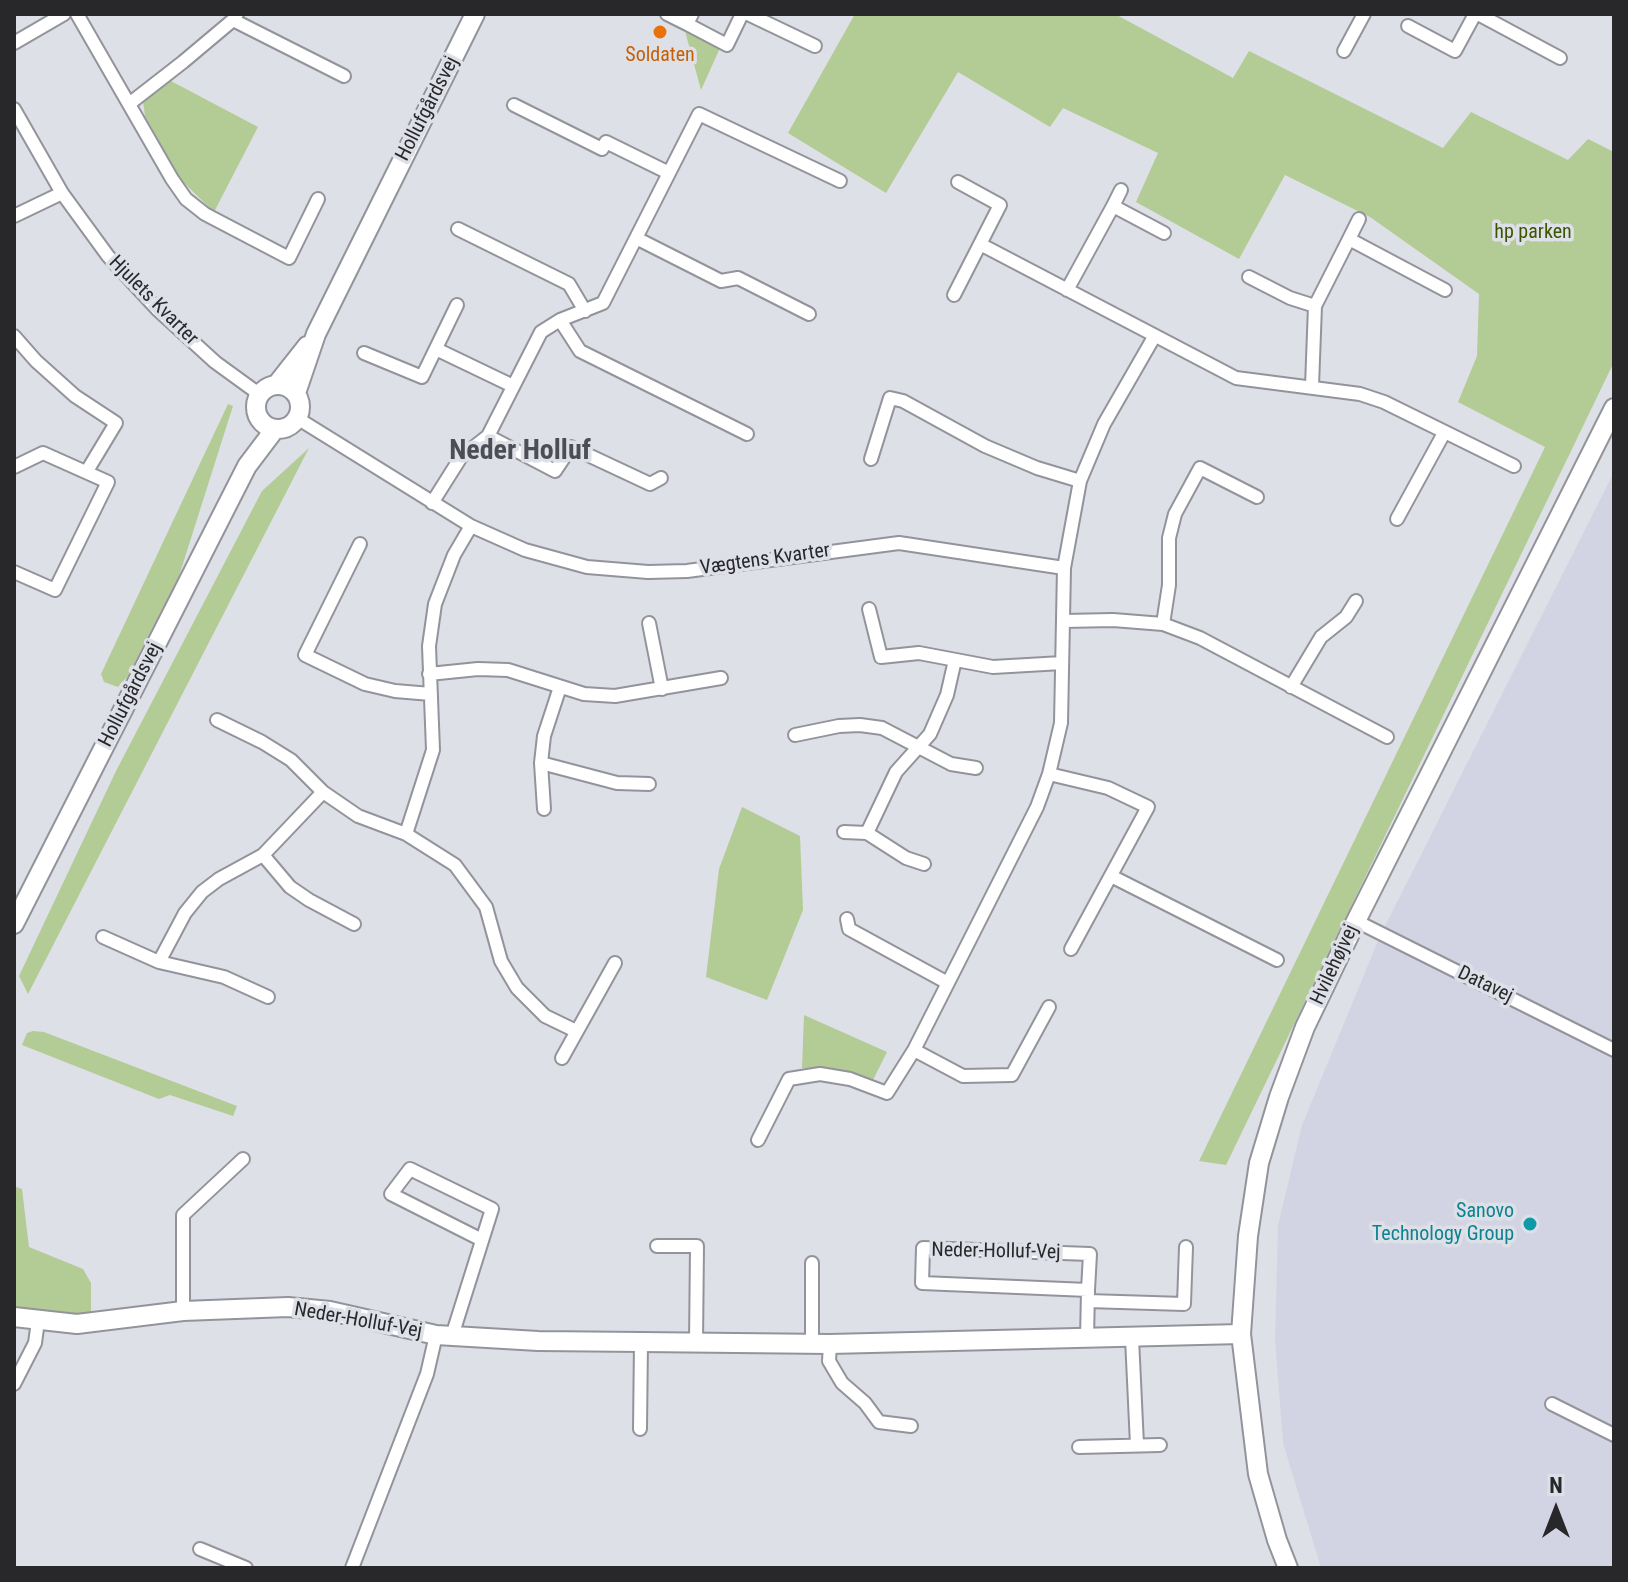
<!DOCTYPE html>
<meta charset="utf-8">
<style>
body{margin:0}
#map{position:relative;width:1628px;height:1582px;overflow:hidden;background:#dee0e7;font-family:"Roboto Condensed",sans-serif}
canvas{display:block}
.frame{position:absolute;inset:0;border:16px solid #28282b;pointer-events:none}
.north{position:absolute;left:1516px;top:1470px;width:80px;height:80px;-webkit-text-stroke:6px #dee0e7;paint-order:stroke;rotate:0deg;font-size:22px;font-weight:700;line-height:32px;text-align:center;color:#28282b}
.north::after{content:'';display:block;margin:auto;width:28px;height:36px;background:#28282b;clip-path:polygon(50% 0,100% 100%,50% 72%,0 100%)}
</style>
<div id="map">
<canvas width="1628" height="1582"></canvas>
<div class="frame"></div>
<div class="north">N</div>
</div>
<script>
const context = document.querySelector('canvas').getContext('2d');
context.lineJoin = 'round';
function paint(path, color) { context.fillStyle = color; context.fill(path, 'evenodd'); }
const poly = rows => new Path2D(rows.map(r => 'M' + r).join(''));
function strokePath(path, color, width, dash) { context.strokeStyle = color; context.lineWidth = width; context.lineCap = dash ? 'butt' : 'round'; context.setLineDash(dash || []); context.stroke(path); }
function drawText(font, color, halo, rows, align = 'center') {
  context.font = font + ' "Roboto Condensed",sans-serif'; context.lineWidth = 7; context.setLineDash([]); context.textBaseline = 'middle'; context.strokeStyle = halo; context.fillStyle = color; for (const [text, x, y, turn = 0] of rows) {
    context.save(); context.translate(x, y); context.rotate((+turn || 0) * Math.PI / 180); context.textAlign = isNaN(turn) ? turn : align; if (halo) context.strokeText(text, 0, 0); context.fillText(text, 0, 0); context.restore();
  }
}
paint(poly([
 [1614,472,1614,1568,1321,1568,1283,1443,1275,1340,1278,1225,1302,1125,1380,936]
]), '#d3d4e3');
paint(poly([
 [855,14,1115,14,1233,78,1249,51,1443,148,1471,112,1568,160,1588,139,1614,152,1614,362,1226,1165,1199,1161,1545,447,1458,402,1477,356,1479,294,1370,217,1285,175,1239,259,1136,202,1158,153,1063,108,1050,127,958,72,886,193,788,133],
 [685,31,720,48,701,90],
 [169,80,258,127,214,212,180,179,145,116,143,101],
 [228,404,233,406,179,576,127,677,118,687,104,682,101,674],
 [309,448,28,994,19,976,116,771,262,491],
 [742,807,800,836,803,910,767,1000,706,977,719,869],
 [804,1015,887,1052,873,1080,841,1070,802,1068],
 [33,1031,44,1032,237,1106,233,1116,170,1095,159,1099,22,1045,27,1033],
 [14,1186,22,1189,29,1247,83,1269,91,1283,91,1314,34,1313,14,1308]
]), '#b3cb94');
const street = poly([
 [77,14,172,179,186,199,205,214,289,258,318,199],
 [667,14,687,24],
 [692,14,687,24,727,45,742,14],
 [748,14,815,46],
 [1478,14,1560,58],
 [233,20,344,76],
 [1408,26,1455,51,1475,14],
 [14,43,64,14],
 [1344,51,1364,14],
 [129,104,183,62,233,20,237,14],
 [514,105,602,149,606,142,669,173],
 [14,109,62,193,108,256,157,309,215,362,259,394],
 [1113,206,1121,190],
 [14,216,62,193],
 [458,229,569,284,585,311],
 [636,238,721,281,738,278,809,314],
 [1349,239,1359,219],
 [980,244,1236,378,1360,394,1384,402,1514,466],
 [1249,277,1290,298,1315,306],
 [1067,290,1113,206,1164,233],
 [954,295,1000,205,958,182],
 [560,320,580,351,747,434],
 [14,336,36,361,75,396,116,423,87,471],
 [436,349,513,386],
 [364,353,422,377,457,305],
 [1312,386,1315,306,1349,239,1445,290],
 [297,418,471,526,525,550,587,567,648,572,687,571,899,543,1064,568],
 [488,436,555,471,571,447,650,484,661,478],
 [871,459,890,398,903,401,985,446,1037,468,1080,481],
 [14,467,43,453,108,482,55,590,14,572],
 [432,503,461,457,488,436,541,332,560,320,603,303,699,114,840,181],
 [1397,519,1444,433],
 [360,544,305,655,365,684,395,691,431,694],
 [869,609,881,657,919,653,993,667,1062,663],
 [1064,621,1113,620,1163,624,1200,638,1387,737],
 [649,623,662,689],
 [1163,624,1169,585,1169,538,1175,514,1200,468,1257,497],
 [429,674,478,669,508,670,584,694,615,696,721,678],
 [1291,687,1321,637,1346,617,1356,601],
 [217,720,262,742,291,760,323,792,358,816,406,834,455,865,486,907,501,961,517,988,545,1016,576,1031],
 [795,735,839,726,860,725,882,728,951,764,976,768],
 [541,763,617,783,649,784],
 [1049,774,1108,788,1148,807,1071,949],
 [544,809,541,763,544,736,560,687],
 [844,832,867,833,906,858,924,864],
 [867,833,896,772,930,734,947,695,955,660],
 [406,834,433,750,429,646,435,604,454,555,471,526],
 [263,855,290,887,309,900,354,924],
 [1111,876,1277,960],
 [847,919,849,929,946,982],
 [1356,921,1614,1050],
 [103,937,159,962,224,977,268,997],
 [159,962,185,913,202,892,219,879,263,855,323,792],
 [914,1050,963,1076,1012,1075,1049,1007],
 [562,1058,615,963],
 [758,1140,789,1079,820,1074,850,1079,887,1093,914,1050,1037,807,1049,774,1061,723,1064,568,1080,481,1104,424,1154,337],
 [657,1246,697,1246,696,1343],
 [812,1263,812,1344],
 [1088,1301,1184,1304,1186,1247],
 [183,1311,183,1215,243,1159],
 [452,1336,492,1209,410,1169,391,1194,482,1240],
 [1132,1338,1137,1445],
 [1087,1339,1088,1290,922,1283,923,1248,1090,1254,1088,1290],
 [830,1344,829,1361,842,1383,865,1403,879,1422,911,1426],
 [14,1384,35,1343,38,1321],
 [1552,1404,1614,1435],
 [640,1429,641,1342],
 [1079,1447,1160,1445],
 [200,1549,246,1568],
 [352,1568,427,1374,436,1335]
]);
const secondary = poly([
 [277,384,307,346],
 '256 407a22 22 0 1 1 44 0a22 22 0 1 1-44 0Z',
 [296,393,316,334,475,14],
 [14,924,247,466,275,429],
 [14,1317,77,1324,183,1311,288,1307,330,1311,436,1335,538,1341,641,1342,830,1344,1241,1334],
 [1288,1568,1277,1540,1258,1474,1241,1334,1248,1236,1259,1163,1279,1097,1305,1027,1356,921,1614,408]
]);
strokePath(street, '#93949b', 16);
strokePath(secondary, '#93949b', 22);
strokePath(street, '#fff', 12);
strokePath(secondary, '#fff', 18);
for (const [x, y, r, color] of [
 [660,32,8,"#e8710a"],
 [1530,1224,8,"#0f9aa8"]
]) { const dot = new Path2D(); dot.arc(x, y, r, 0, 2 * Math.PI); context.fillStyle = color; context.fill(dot); strokePath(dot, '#dee0e7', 3); }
drawText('20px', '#c56008', '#dee0e7', [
 ["Soldaten",660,56]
]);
drawText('20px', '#28282b', '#dee0e7', [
 ["Hollufgårdsvej",428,109,-63],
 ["Hjulets Kvarter",153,301,45],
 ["Vægtens Kvarter",765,560,-8],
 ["Hollufgårdsvej",131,695,-63],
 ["Hvilehøjvej",1335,965,-65],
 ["Datavej",1485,985,26],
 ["Neder-Holluf-Vej",996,1252,1],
 ["Neder-Holluf-Vej",358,1321,10]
]);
drawText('20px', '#3c5600', '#dee0e7', [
 ["hp parken",1533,233]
]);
drawText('20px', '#0d838f', '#dee0e7', [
 ["Sanovo",1514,1212],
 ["Technology Group",1514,1235]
], 'right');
drawText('bold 28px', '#4d4e54', '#dee0e7', [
 ["Neder Holluf",520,452]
]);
</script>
